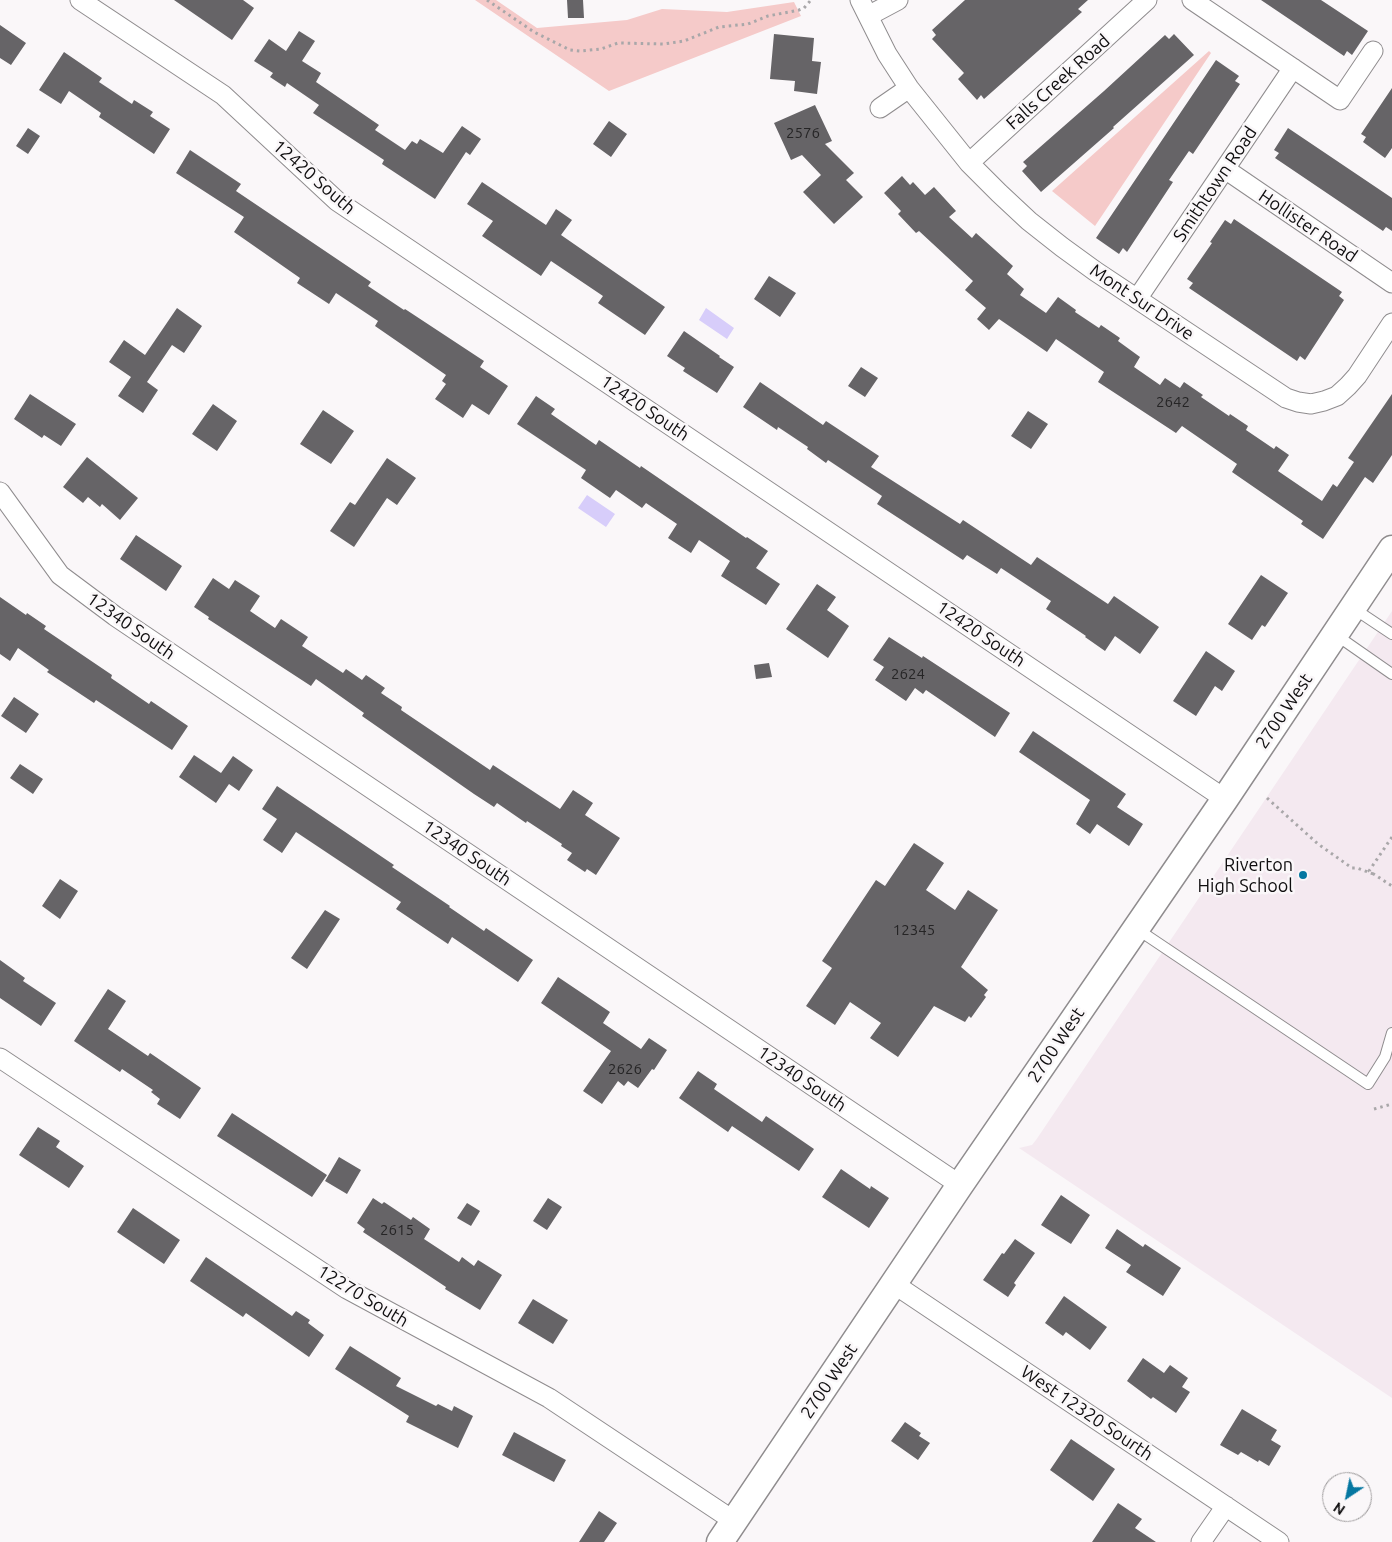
<!DOCTYPE html>
<style>
body{margin:0}
#map{position:relative;width:1392px;height:1542px;overflow:hidden;background:#faf7f9;font-family:Ubuntu,sans-serif}
canvas{display:block}
.north{position:absolute;left:1322px;top:1472px;width:50px;height:50px;box-sizing:border-box;background:#faf7f9;border:1px solid #9c9a9b;border-radius:50%;rotate:214deg;font-size:14px;font-weight:700;line-height:20px;text-align:center;color:#0f0e0f}
.north::after{content:'';display:block;margin:auto;width:18px;height:22px;background:#0577a1;clip-path:polygon(50% 0,100% 100%,50% 72%,0 100%)}
</style>
<div id="map">
<canvas width="1392" height="1542"></canvas>
<div class="north">N</div>
</div>
<script>
const context = document.querySelector('canvas').getContext('2d');
context.lineJoin = 'round';
function paint(path, color) { context.fillStyle = color; context.fill(path, 'evenodd'); }
const poly = rows => new Path2D(rows.map(r => 'M' + r).join(''));
function strokePath(path, color, width, dash) { context.strokeStyle = color; context.lineWidth = width; context.lineCap = dash ? 'butt' : 'round'; context.setLineDash(dash || []); context.stroke(path); }
function drawText(font, color, halo, rows, align = 'center') {
  context.font = font + ' Ubuntu,sans-serif'; context.lineWidth = 5; context.setLineDash([]); context.textBaseline = 'middle'; context.strokeStyle = halo; context.fillStyle = color; for (const [text, x, y, turn = 0] of rows) {
    context.save(); context.translate(x, y); context.rotate((+turn || 0) * Math.PI / 180); context.textAlign = isNaN(turn) ? turn : align; if (halo) context.strokeText(text, 0, 0); context.fillText(text, 0, 0); context.restore();
  }
}
paint(poly([
 [1392,611,1392,1398,1019,1148,1032,1145,1036,1140]
]), '#f4e9f0');
paint(poly([
 [475,0,496,0,537,28,627,20,662,9,727,12,794,2,801,16,609,91],
 [1209,51,1211,53,1095,226,1052,191]
]), '#f5cac9');
paint(poly([
 [706,308,734,328,727,339,699,320],
 [587,495,615,514,606,527,578,508]
]), '#d7cdfa');
paint(poly([
 [174,0,243,0,254,8,232,40],
 [567,0,583,0,584,18,568,18],
 [965,0,1088,0,1078,9,1082,12,984,99,981,95,977,100,958,79,964,73,932,39,936,35,932,30],
 [1261,0,1321,0,1368,31,1352,55,1347,51,1344,56],
 [0,25,26,43,11,65,0,58],
 [299,31,315,41,302,61,321,73,316,82,379,125,375,130,405,150,412,141,417,144,420,139,443,153,462,126,481,139,470,155,466,152,435,199,382,164,384,160,313,113,319,105,287,83,285,87,270,77,273,73,254,61,269,39,286,51],
 [774,34,814,38,812,61,821,62,817,94,794,91,795,81,770,79],
 [1174,34,1194,55,1113,127,1114,128,1041,192,1022,171,1027,166,1023,162,1104,91,1165,35,1169,39],
 [64,52,102,78,99,82,132,104,134,100,153,112,150,116,170,129,154,154,99,117,101,113,69,91,61,104,39,90],
 [1216,60,1239,76,1235,81,1240,84,1193,154,1189,151,1169,180,1173,182,1127,252,1123,248,1119,254,1096,238],
 [1392,88,1392,148,1385,158,1363,142,1366,137,1361,134],
 [815,105,832,141,825,144,854,173,846,180,863,197,834,224,803,192,821,175,802,155,791,160,774,123],
 [609,121,627,134,611,157,593,144],
 [28,128,40,136,28,154,16,146],
 [1288,128,1392,198,1392,231,1386,227,1383,231,1275,158,1279,153,1274,150],
 [190,150,241,184,236,191,371,282,368,286,404,310,405,309,484,361,480,367,508,386,489,415,472,404,463,418,435,399,446,384,442,381,446,375,375,326,378,321,336,293,329,304,297,283,300,278,234,232,244,217,176,173],
 [902,176,910,185,913,182,925,195,934,187,956,211,949,217,972,238,976,233,1013,266,1007,274,1024,289,1020,295,1046,313,1058,297,1076,310,1075,312,1099,328,1101,325,1120,338,1118,341,1140,357,1134,367,1160,385,1165,378,1180,388,1184,382,1203,395,1201,397,1229,416,1230,414,1248,426,1246,430,1274,449,1276,446,1289,455,1278,471,1322,501,1333,484,1337,487,1354,462,1348,458,1392,394,1392,455,1373,483,1365,477,1323,539,1301,524,1303,521,1232,472,1237,464,1182,426,1176,433,1098,382,1104,372,1056,339,1047,352,999,319,989,330,977,319,986,308,965,290,973,281,919,231,916,233,898,214,901,211,884,193],
 [482,182,546,225,556,209,572,220,561,235,665,307,645,335,598,303,603,296,551,261,541,276,482,236,493,221,467,204],
 [1234,219,1342,292,1339,296,1344,300,1305,360,1300,356,1297,361,1189,288,1193,283,1187,279,1212,243,1210,242,1225,220,1231,224],
 [769,276,796,293,780,317,754,299],
 [177,308,202,326,184,353,172,345,147,382,158,390,143,413,118,396,131,377,109,362,124,340,145,355],
 [684,331,720,356,719,357,734,367,717,393,683,371,685,368,667,356],
 [861,367,878,378,865,397,848,386],
 [760,382,823,425,826,421,879,456,871,467,960,524,963,520,1031,565,1037,557,1108,604,1114,596,1159,627,1140,654,1115,636,1105,651,1085,637,1086,636,1046,609,1051,601,1001,568,997,574,967,555,963,560,877,504,882,496,828,460,826,463,807,449,808,447,778,427,777,430,743,407],
 [30,394,76,424,61,446,44,435,42,438,14,419],
 [536,396,555,409,551,414,596,445,599,440,640,468,641,466,746,538,747,537,768,551,756,568,780,584,766,605,721,576,730,561,699,540,691,553,668,538,677,524,646,503,642,508,616,490,610,498,581,478,586,470,517,424],
 [213,404,237,421,217,451,192,434],
 [323,410,354,431,331,464,300,444],
 [1028,411,1048,424,1031,449,1011,436],
 [87,457,138,498,120,520,102,504,100,507,88,497,83,503,63,487],
 [387,458,416,478,397,505,387,498,354,547,330,531,350,502,355,505],
 [136,535,182,566,166,591,120,559],
 [1261,575,1288,593,1265,627,1262,625,1252,640,1228,624],
 [213,578,229,589,235,580,260,596,250,611,275,628,281,619,308,637,302,646,343,673,346,669,362,680,366,675,385,688,381,693,402,707,401,710,490,770,493,765,560,809,573,790,593,803,585,815,620,838,596,875,587,869,585,872,567,860,572,853,561,846,562,844,527,821,526,823,497,803,494,807,474,794,362,716,364,713,316,679,311,686,208,619,209,617,194,607],
 [817,584,836,597,827,610,849,626,828,658,786,629],
 [0,597,26,615,27,613,46,626,44,629,112,675,111,678,149,704,151,701,188,726,172,750,96,700,94,703,47,672,49,670,18,648,10,661,0,654],
 [889,637,922,658,923,656,1010,713,995,737,926,690,923,694,915,688,906,701,875,680,884,667,873,660],
 [1206,651,1235,671,1222,691,1215,686,1196,716,1173,701],
 [769,663,772,677,756,679,754,665],
 [14,697,39,714,26,733,1,716],
 [1033,731,1126,794,1117,807,1143,824,1129,846,1097,824,1090,834,1076,824,1090,800,1019,752],
 [194,755,221,773,233,756,253,770,239,791,229,784,216,803,179,777],
 [20,764,43,779,33,794,10,778],
 [277,786,394,865,392,867,450,906,449,907,484,931,486,928,533,960,518,982,452,937,448,944,396,909,401,902,296,832,282,853,263,840,277,819,262,809],
 [914,843,944,863,926,890,955,910,968,890,998,910,961,967,988,990,984,995,986,997,971,1018,969,1016,965,1022,934,1006,898,1057,870,1038,881,1023,850,1002,835,1025,806,1006,832,968,822,961,876,880,885,886],
 [60,879,78,891,60,919,42,906],
 [325,910,340,919,307,969,291,958],
 [0,960,25,978,23,981,56,1003,41,1026,0,998],
 [558,977,610,1012,603,1023,641,1049,649,1038,667,1050,654,1070,652,1069,638,1088,628,1081,624,1086,618,1081,602,1104,583,1091,611,1051,541,1003],
 [108,989,126,1001,108,1029,148,1056,150,1053,201,1088,180,1119,157,1104,160,1099,151,1092,153,1090,122,1069,120,1072,74,1041],
 [698,1071,717,1084,714,1089,762,1122,766,1116,814,1149,799,1171,732,1126,728,1132,679,1098],
 [232,1113,327,1175,312,1197,217,1136],
 [38,1127,60,1141,56,1147,84,1166,69,1188,19,1155],
 [339,1157,361,1170,347,1194,325,1181],
 [841,1169,870,1189,871,1186,889,1198,869,1228,822,1197],
 [1061,1195,1090,1215,1071,1244,1041,1225],
 [373,1198,382,1204,384,1202,411,1220,413,1217,430,1229,424,1239,459,1262,462,1257,474,1266,478,1260,502,1275,480,1310,445,1289,446,1287,363,1232,365,1229,357,1223],
 [548,1198,562,1207,547,1230,533,1221],
 [467,1203,480,1211,471,1226,457,1218],
 [133,1208,180,1240,164,1264,117,1232],
 [1117,1229,1143,1247,1145,1244,1181,1268,1163,1296,1126,1272,1131,1265,1105,1248],
 [1015,1239,1035,1253,1014,1283,1016,1285,1008,1297,983,1280,1002,1253,1004,1254],
 [206,1257,292,1316,296,1311,310,1320,308,1323,324,1335,309,1357,246,1313,243,1317,190,1281],
 [1064,1296,1107,1327,1090,1350,1066,1332,1063,1336,1045,1323],
 [533,1299,568,1320,553,1344,518,1323],
 [350,1346,401,1378,396,1386,436,1406,438,1404,452,1411,454,1406,473,1416,458,1448,406,1422,409,1416,335,1369],
 [1143,1358,1164,1373,1170,1365,1188,1378,1182,1387,1190,1392,1176,1413,1153,1397,1151,1399,1127,1381],
 [1242,1409,1277,1430,1271,1440,1281,1446,1269,1466,1259,1460,1258,1462,1241,1452,1238,1455,1220,1445],
 [905,1422,921,1433,919,1436,930,1443,918,1460,891,1441],
 [514,1432,566,1460,554,1482,502,1455],
 [1071,1439,1115,1469,1093,1501,1050,1470],
 [1118,1503,1142,1519,1135,1528,1156,1542,1092,1542],
 [599,1511,617,1523,604,1542,579,1542]
]), '#666467');
const lane = poly([
 [1353,608,1392,634],
 [1336,635,1392,674],
 [1137,929,1368,1084,1385,1057,1392,1033]
]);
const street = poly([
 [80,0,223,95,337,201,1225,799],
 [860,0,887,54,909,88,969,163,999,193,1029,221,1062,247,1095,271,1286,398,1298,402,1311,404,1324,401,1337,396,1348,386,1357,376,1392,323],
 [1192,0,1340,100,1373,51],
 [868,16,898,0],
 [880,108,909,88],
 [969,163,1147,0],
 [1225,169,1392,283],
 [1137,299,1293,68],
 [0,492,60,575,115,616,960,1185],
 [0,1058,347,1289,549,1398,734,1521],
 [894,1284,1279,1542],
 [1201,1542,1226,1506]
]);
const secondary = poly([
 [720,1542,960,1185,1225,799,1392,549]
]);
strokePath(lane, '#8f8c8e', 12);
strokePath(street, '#8f8c8e', 21);
strokePath(secondary, '#8f8c8e', 29);
strokePath(poly([
 [487,0,534,32,570,50,580,51,601,49,618,43,664,44,684,41,719,27,748,24,768,16,799,10,804,8,811,0],
 [1267,798,1318,844,1352,868,1357,868,1376,875],
 [1392,837,1369,871,1392,886],
 [1374,1109,1392,1104]
]), '#a9a7a9', 3, [2.5, 4]);
strokePath(lane, '#fff', 10);
strokePath(street, '#fff', 19);
strokePath(secondary, '#fff', 26);
for (const [x, y, r, color] of [
 [1303,875,5,"#0577a1"]
]) { const dot = new Path2D(); dot.arc(x, y, r, 0, 2 * Math.PI); context.fillStyle = color; context.fill(dot); strokePath(dot, '#faf7f9', 2); }
drawText('15px', '#252425', null, [
 ["2576",803,133],
 ["2642",1173,402],
 ["2624",908,674],
 ["12345",914,930],
 ["2626",625,1069],
 ["2615",397,1230]
]);
drawText('18px', '#0f0e0f', '#faf7f9', [
 ["Falls Creek Road",1058,82,-42],
 ["12420 South",314,177,41],
 ["Smithtown Road",1215,184,-56],
 ["Hollister Road",1308,226,34],
 ["Mont Sur Drive",1142,302,34],
 ["12420 South",645,408,34],
 ["12340 South",131,626,35],
 ["12420 South",981,634,34],
 ["2700 West",1284,711,-56],
 ["12340 South",467,853,34],
 ["2700 West",1056,1045,-56],
 ["12340 South",802,1079,34],
 ["12270 South",363,1296,31],
 ["2700 West",829,1381,-56],
 ["West 12320 Sourth",1087,1413,34]
]);
drawText('18px', '#0f0e0f', '#faf7f9', [
 ["Riverton",1293,865],
 ["High School",1293,886]
], 'right');
</script>
